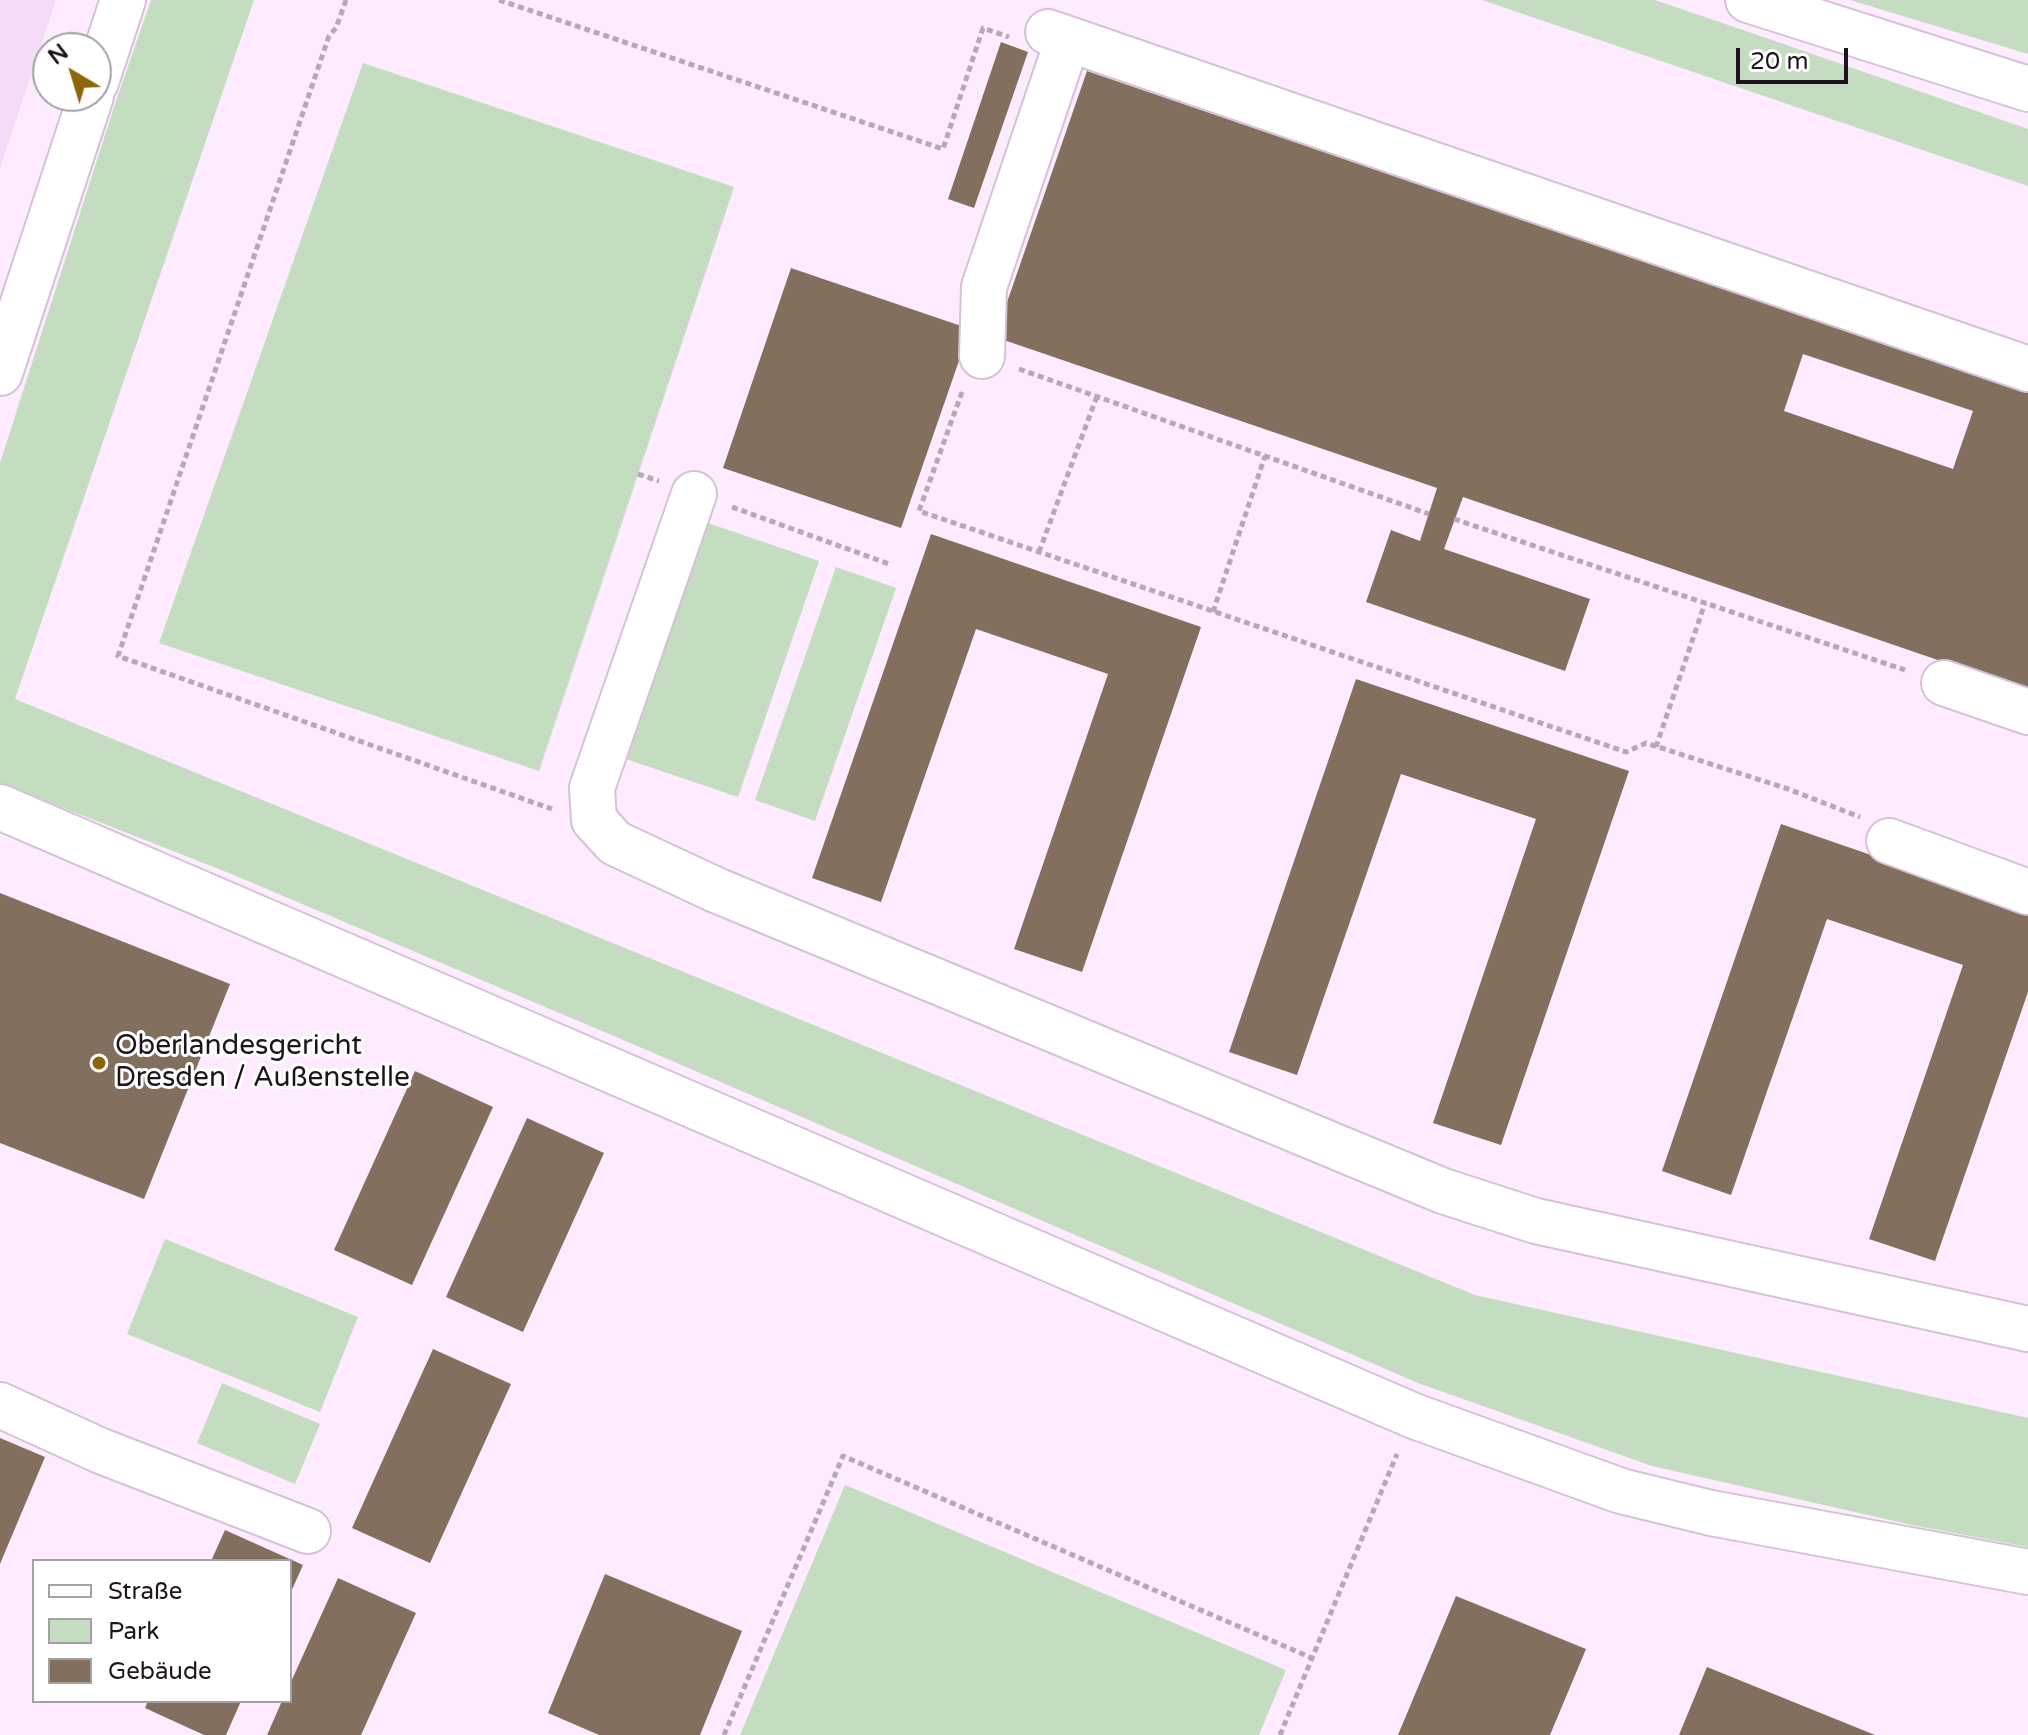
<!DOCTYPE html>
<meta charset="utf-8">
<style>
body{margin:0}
#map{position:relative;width:2028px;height:1735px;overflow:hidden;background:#feebff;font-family:"Varela Round",sans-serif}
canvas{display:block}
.legend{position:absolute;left:32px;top:1559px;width:260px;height:144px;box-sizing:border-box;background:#fff;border:2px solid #a4a1a4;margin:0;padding:10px 14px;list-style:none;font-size:24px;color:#1c151c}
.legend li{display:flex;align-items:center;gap:16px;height:40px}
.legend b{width:40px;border:2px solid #a4a1a4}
.north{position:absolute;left:32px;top:32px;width:80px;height:80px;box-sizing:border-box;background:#fff;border:2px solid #a4a1a4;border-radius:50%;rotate:322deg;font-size:22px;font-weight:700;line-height:32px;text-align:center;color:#1c151c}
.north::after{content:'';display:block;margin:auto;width:28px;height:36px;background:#8d6609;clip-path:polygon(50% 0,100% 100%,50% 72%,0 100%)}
.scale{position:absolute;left:1736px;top:48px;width:112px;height:36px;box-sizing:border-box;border:4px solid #1c151c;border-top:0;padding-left:10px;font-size:24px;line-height:28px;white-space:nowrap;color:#1c151c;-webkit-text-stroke:6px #fff;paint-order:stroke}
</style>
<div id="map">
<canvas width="2028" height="1735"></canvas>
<ul class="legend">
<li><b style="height:10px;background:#fff"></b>Straße</li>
<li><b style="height:22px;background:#c4dcc0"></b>Park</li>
<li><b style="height:22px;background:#826f5e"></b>Gebäude</li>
</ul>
<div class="north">N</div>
<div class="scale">20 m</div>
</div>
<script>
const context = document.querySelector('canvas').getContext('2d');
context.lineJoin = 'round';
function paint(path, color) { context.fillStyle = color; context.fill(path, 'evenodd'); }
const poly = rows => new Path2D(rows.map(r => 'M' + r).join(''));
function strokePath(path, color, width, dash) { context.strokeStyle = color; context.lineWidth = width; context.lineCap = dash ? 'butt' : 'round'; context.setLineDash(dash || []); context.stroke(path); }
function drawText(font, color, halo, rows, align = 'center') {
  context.font = font + ' "Varela Round",sans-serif'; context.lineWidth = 6; context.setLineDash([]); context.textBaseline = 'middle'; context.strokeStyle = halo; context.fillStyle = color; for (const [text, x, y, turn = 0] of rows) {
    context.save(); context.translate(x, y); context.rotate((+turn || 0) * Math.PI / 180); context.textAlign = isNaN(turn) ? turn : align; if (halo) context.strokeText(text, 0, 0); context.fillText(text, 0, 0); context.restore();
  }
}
paint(poly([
 [0,0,56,0,0,168]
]), '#f5dcf6');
paint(poly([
 [151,0,254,0,15,699,1475,1295,2028,1418,2028,1547,1912,1525,1652,1466,1418,1383,642,1048,229,873,0,783,0,463,115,104],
 [1482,0,1655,0,1772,40,2028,129,2028,186],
 [1850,0,2028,0,2028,54],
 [363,63,734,187,539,771,159,643],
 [702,521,819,561,738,797,620,757],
 [836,567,896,588,815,821,755,800],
 [165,1239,358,1317,320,1412,127,1334],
 [222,1383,320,1424,295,1484,197,1443],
 [845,1485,1286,1670,1259,1735,740,1735]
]), '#c4dcc0');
paint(poly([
 [1001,42,1028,52,974,208,948,199],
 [1087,71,2028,393,2028,691,1463,497,1444,549,1590,599,1565,671,1366,602,1391,530,1420,541,1437,488,995,337],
 [1803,354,1973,411,1953,469,1784,411],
 [791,268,970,329,901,528,723,468],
 [931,534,1201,627,1082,972,1014,949,1108,674,976,629,881,902,812,878],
 [1356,679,1629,771,1501,1145,1433,1123,1536,819,1401,774,1297,1075,1229,1052],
 [1781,824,2028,909,2028,992,1935,1261,1869,1239,1963,965,1827,919,1731,1195,1662,1171],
 [0,893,230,984,144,1199,0,1143],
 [415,1071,493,1107,412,1285,334,1250],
 [527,1118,604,1153,523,1332,446,1297],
 [433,1349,511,1384,430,1563,352,1528],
 [0,1438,45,1457,0,1564],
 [225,1530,303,1565,290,1594,290,1561,211,1561],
 [605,1574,742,1631,700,1735,599,1735,548,1713],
 [338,1578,416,1613,361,1735,267,1735,282,1701,290,1701,290,1684],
 [1456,1596,1586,1649,1550,1735,1398,1735],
 [1707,1667,1875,1735,1679,1735],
 [148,1701,241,1701,226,1735,204,1735,145,1708]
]), '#826f5e');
const minor = poly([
 [1748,0,2028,89],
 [1048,32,2028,369],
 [96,82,123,0],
 [982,356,984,287,1068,39],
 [0,373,91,96],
 [694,494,592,788,594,820,615,843,716,890,1443,1191,1536,1221,2028,1329],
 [1944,683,2028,712],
 [0,807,1414,1416,1621,1491,1711,1513,2028,1572],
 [1889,841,2028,892],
 [0,1405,101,1451,308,1531]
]);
strokePath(minor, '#d5c2d6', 48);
strokePath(poly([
 [346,0,336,28,329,36,118,656,552,809],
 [499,0,943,149,983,28,1009,37],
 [1019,369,1429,514],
 [962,392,919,511,1626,752,1646,743,1788,789,1860,817],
 [638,474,659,481],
 [732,507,889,564],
 [1454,519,1905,670],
 [1039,552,1097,396],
 [1213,612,1265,456],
 [1656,747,1705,603],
 [724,1735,843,1456,1312,1658],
 [1280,1735,1397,1454]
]), '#b7a7b7', 5, [6, 4]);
strokePath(minor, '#fff', 44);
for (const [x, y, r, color] of [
 [99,1063,8,"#8d6609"]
]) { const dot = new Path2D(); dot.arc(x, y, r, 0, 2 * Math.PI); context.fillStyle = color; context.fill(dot); strokePath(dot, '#fff', 3); }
drawText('28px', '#1c151c', '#fff', [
 ["Oberlandesgericht",115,1047],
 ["Dresden / Außenstelle",115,1079]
], 'left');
</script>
